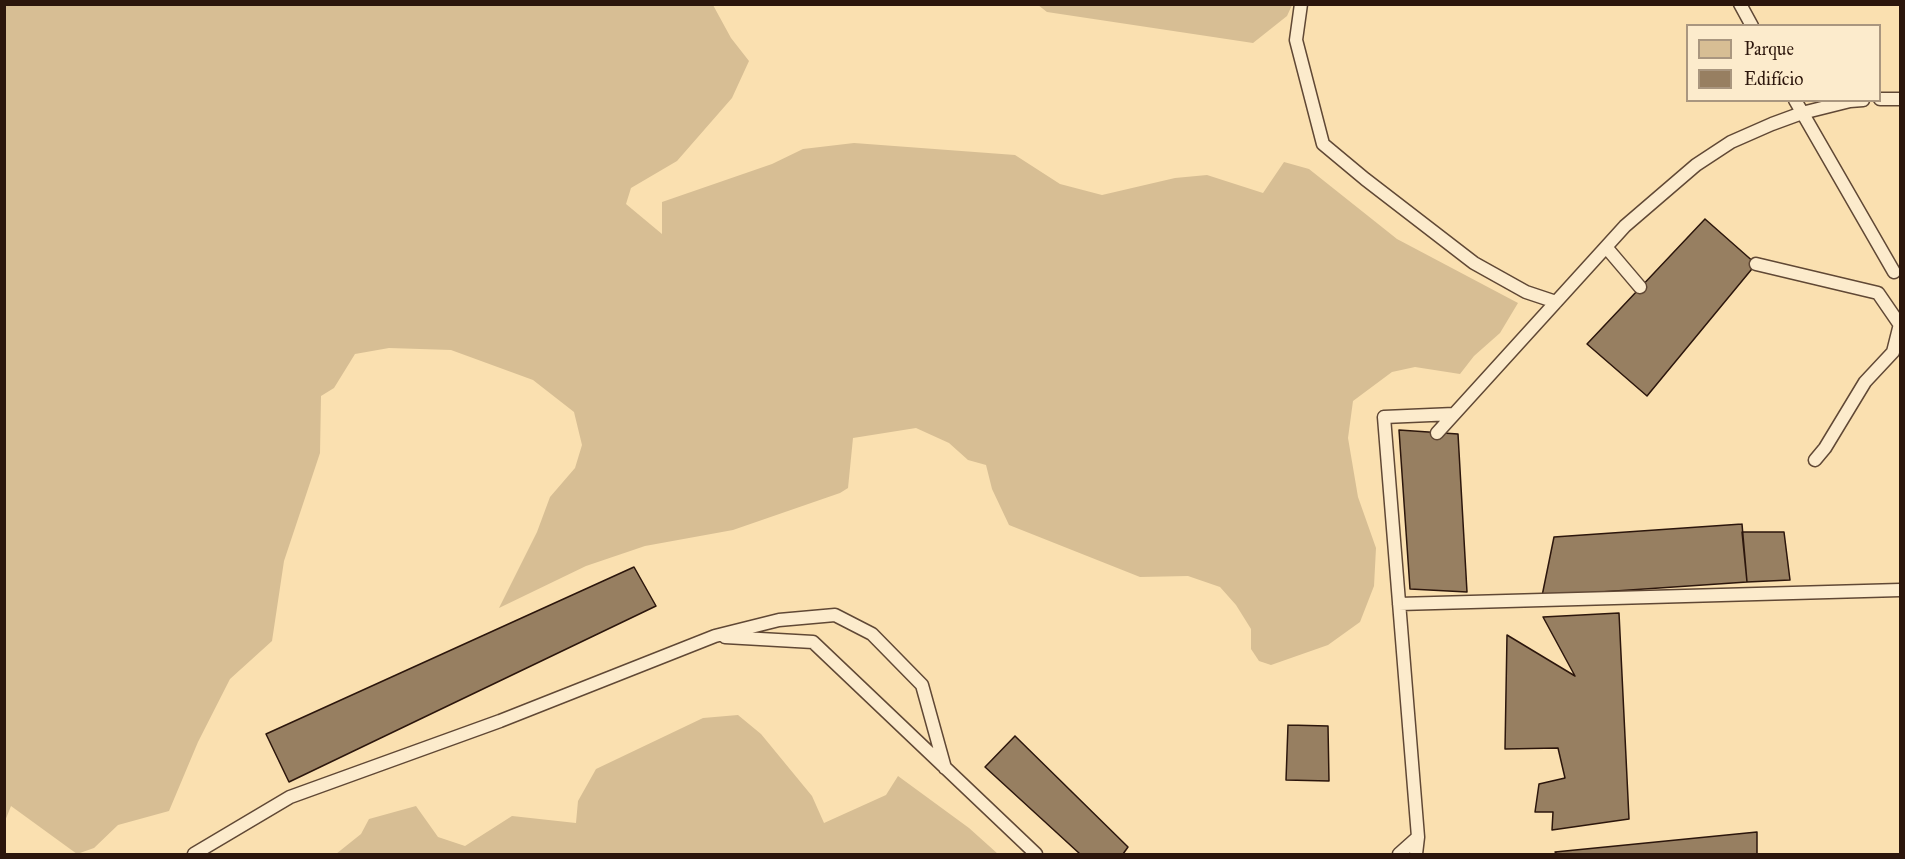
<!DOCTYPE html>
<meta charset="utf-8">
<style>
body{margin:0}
#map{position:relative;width:1905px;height:859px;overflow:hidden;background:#fae0b0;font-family:"IM FELL Great Primer",serif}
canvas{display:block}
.frame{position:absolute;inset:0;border:6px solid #2c160c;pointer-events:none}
.legend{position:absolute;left:1686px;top:24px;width:195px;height:78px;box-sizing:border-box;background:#fcebcc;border:2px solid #a9967f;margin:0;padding:8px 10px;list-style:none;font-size:18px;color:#2c160c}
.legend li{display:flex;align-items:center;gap:12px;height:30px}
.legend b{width:30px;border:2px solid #a9967f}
</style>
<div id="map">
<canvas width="1905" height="859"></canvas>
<div class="frame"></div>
<ul class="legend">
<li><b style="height:16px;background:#d7be94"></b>Parque</li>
<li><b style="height:16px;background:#977f61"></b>Edifício</li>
</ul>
</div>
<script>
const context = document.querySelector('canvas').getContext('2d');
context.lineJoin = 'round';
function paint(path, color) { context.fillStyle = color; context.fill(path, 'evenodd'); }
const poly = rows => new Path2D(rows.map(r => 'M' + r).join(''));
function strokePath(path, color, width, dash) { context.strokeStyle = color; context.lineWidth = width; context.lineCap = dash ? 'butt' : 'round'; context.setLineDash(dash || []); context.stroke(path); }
paint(poly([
 [5,4,713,5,731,38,749,61,732,98,677,161,631,188,626,204,662,234,662,202,772,164,803,149,854,143,1015,155,1060,184,1102,195,1175,178,1207,175,1263,193,1284,162,1309,169,1397,239,1518,303,1500,333,1474,356,1460,374,1415,367,1392,372,1353,401,1348,438,1358,497,1376,548,1374,586,1360,622,1328,645,1271,665,1259,661,1251,649,1251,629,1236,605,1220,587,1188,576,1140,577,1009,525,992,489,986,465,968,460,949,443,916,428,853,438,848,488,840,493,733,530,645,546,586,566,499,608,537,532,550,497,575,468,582,445,574,412,533,380,451,350,389,348,355,354,334,388,321,396,320,453,284,561,272,641,230,679,198,742,169,811,118,825,94,848,77,854,11,806,5,821],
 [1038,5,1292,5,1287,16,1253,43,1047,12],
 [738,715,761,734,812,796,824,823,886,795,898,776,969,828,998,854,336,854,361,834,369,819,416,806,438,837,465,846,512,816,576,823,578,801,596,769,703,718]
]), '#d7be94');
const building = poly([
 [1705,219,1756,264,1647,396,1587,344,1705,219],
 [1399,430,1458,434,1467,592,1410,589,1399,430],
 [1742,524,1747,582,1542,596,1554,537,1742,524],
 [1742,532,1784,532,1790,580,1747,582,1742,532],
 [634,567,656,606,289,782,266,734,634,567],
 [1619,613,1629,819,1552,830,1553,812,1535,812,1539,784,1565,778,1558,748,1505,749,1507,635,1575,676,1543,617,1619,613],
 [1288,725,1328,726,1329,781,1286,780,1288,725],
 [1015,736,1128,847,1123,854,1080,854,985,767,1015,736],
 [1757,832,1757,854,1557,854,1555,852,1757,832]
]);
paint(building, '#977f61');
strokePath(building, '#2c160c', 1.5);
const lane = poly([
 [1301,4,1296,40,1323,144,1365,179,1474,263,1526,292,1556,302],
 [1740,4,1752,26],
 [1880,99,1900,99],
 [1795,100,1894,272],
 [1606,247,1640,287],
 [1756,264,1878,293,1900,325],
 [1437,433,1625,226,1696,165,1731,142,1772,124,1802,113,1850,101,1863,100],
 [1815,460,1825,448,1865,382,1893,352,1900,324],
 [1399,604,1900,590],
 [725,637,813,642,1036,854],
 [1418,837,1384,417,1454,414],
 [194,854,290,797,500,721,715,636,779,620,835,615,872,634,922,685,945,768],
 [1399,854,1418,837,1416,854]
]);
strokePath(lane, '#604835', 15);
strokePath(lane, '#fcebcc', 12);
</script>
